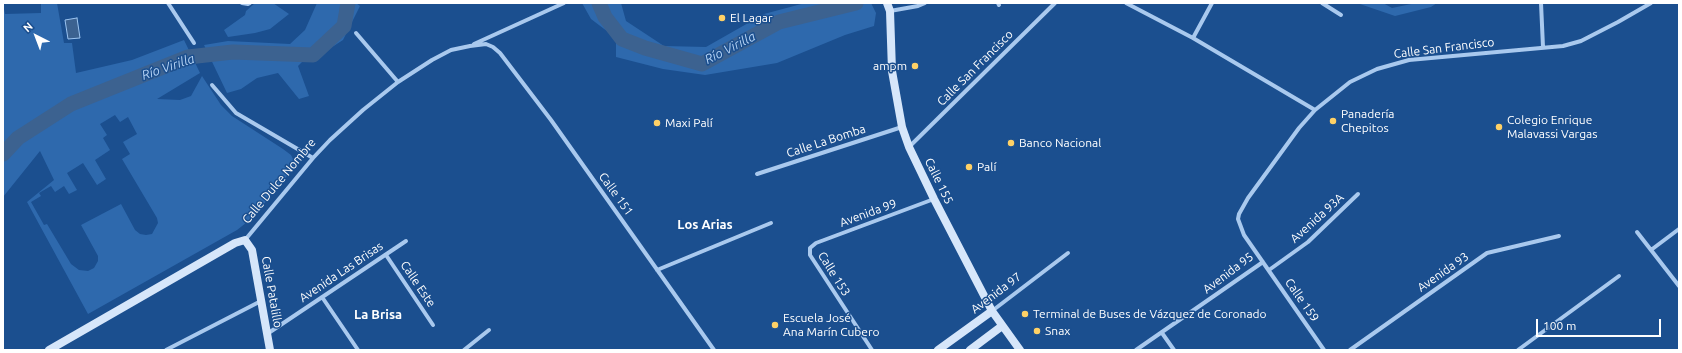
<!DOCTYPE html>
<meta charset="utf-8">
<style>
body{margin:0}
#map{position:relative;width:1682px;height:353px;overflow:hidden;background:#1b4f8f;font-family:Ubuntu,sans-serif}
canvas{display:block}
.frame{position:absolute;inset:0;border:4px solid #fff;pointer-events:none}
.north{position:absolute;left:16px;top:16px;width:40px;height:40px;-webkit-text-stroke:3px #1b4f8f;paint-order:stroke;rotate:318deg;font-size:11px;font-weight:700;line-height:16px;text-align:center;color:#fff}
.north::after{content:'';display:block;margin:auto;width:14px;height:18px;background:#fff;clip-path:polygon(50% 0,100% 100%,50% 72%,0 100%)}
.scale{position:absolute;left:1536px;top:319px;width:125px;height:18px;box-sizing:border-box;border:2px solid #fff;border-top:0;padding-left:5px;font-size:12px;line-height:14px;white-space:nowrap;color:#fff;-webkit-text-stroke:3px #1b4f8f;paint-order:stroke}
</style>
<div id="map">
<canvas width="1682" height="353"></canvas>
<div class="frame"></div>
<div class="north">N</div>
<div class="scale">100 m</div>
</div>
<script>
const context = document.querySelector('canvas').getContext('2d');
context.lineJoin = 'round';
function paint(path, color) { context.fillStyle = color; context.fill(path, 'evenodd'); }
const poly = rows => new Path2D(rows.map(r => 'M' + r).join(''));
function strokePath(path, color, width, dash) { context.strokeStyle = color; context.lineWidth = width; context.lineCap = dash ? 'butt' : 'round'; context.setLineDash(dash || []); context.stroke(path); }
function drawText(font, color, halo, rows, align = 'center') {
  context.font = font + ' Ubuntu,sans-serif'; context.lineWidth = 3; context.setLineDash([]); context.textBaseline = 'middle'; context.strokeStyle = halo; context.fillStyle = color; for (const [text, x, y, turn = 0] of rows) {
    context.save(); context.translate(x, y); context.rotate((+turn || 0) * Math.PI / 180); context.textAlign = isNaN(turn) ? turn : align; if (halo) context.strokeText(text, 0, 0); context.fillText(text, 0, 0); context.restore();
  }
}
paint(poly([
 [57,3,64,43,72,43,76,73,132,60,184,40,200,73,157,99,180,100,191,96,202,76,221,105,232,116,283,149,291,155,294,161,294,167,275,191,251,219,237,230,88,314,27,202,54,180,40,151,3,197,3,4,5,14,41,13,41,4],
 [115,115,120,122,128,117,137,134,123,142,130,154,122,159,157,218,158,223,152,234,146,235,140,234,135,230,121,204,81,225,98,256,98,261,94,268,88,271,79,270,71,264,47,224,44,225,31,202,41,196,39,193,51,186,55,192,64,186,69,194,77,190,67,173,83,163,97,185,106,179,95,160,110,150,103,138,107,135,100,124],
 [255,3,273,3,289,14,270,29,255,33,228,37,224,30,245,15,246,11],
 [317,3,356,3,360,6,343,40,326,51,302,62,298,66,309,96,299,99,278,73,257,78,241,89,227,93,204,45,228,41,290,44,305,30],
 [582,3,621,3,626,21,664,46,706,47,764,14,805,3,871,3,876,13,874,26,845,35,777,63,705,75,663,69,616,57,616,38,591,19],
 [1357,3,1383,3,1392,8,1416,3,1437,3,1431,7,1395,16]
]), '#2e69ad');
const water = poly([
 [77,18,80,38,68,39,65,20,77,18]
]);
paint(water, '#3c6290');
strokePath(water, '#9cc4f0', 1);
strokePath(poly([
 [599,3,605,17,622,39,645,48,702,64,779,22,856,3],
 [3,154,18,138,71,104,188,57,233,52,313,55,344,26,348,3]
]), '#3c6290', 15);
strokePath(poly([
 [168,3,194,43],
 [242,3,248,4,250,3],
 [998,3,999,5],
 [1126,3,1193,38,1315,110,1350,82,1377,69,1409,60,1563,46,1581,41,1618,22,1651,3],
 [1322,3,1341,15],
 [1541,3,1543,47],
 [890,11,918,6,925,3],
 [356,33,398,82],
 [1193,38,1212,3],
 [474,44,564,3],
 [212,85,236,113,313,158],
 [1315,110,1299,128,1248,198,1239,214,1238,219,1244,235,1324,350],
 [909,147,1055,3],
 [757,174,902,127],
 [1637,232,1679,286],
 [245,240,313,158,330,140,363,110,398,82,432,60,451,50,470,46,486,44,493,47,500,53,551,120,714,350],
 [1651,250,1679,229],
 [386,255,433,325],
 [657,270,771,223],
 [1269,270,1308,242,1358,194],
 [322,297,358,350],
 [992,311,1068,253],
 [1162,333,1174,350],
 [267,334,406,241],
 [166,350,261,301],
 [464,350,489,330],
 [872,350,810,255,810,248,816,243,934,199],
 [1136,350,1263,262],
 [1350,350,1487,253,1559,236],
 [1518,350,1619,276]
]), '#a9c9ee', 4);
strokePath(poly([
 [887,3,890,11,892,71,902,127,909,147,934,199,992,311,1020,350],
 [49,350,235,243,245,240,252,250,270,350],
 [938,350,992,311],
 [970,350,1002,326]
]), '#d6e6fa', 8);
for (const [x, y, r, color] of [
 [722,18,4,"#ffd166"],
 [915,66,4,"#ffd166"],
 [1333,121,4,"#ffd166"],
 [657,123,4,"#ffd166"],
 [1499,127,4,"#ffd166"],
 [1011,143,4,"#ffd166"],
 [969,167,4,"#ffd166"],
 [1025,314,4,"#ffd166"],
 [775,325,4,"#ffd166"],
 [1037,331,4,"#ffd166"]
]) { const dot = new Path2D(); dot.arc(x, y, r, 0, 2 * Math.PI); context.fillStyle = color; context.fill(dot); strokePath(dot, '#1b4f8f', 1.5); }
drawText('12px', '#fff', '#1b4f8f', [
 ["El Lagar",730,18],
 ["ampm",907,66,"right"],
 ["Panadería",1341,114],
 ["Chepitos",1341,128],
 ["Colegio Enrique",1507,120],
 ["Malavassi Vargas",1507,134],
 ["Maxi Palí",665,123],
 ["Banco Nacional",1019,143],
 ["Palí",977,167],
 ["Terminal de Buses de Vázquez de Coronado",1033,314],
 ["Escuela José",783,318],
 ["Ana Marín Cubero",783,332],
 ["Snax",1045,331]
], 'left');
drawText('12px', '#fff', '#1b4f8f', [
 ["Calle San Francisco",1444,48,-7],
 ["Calle San Francisco",975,68,-45],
 ["Calle La Bomba",826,141,-18],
 ["Calle Dulce Nombre",279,181,-50],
 ["Calle 155",939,181,64],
 ["Calle 151",616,194,54],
 ["Avenida 99",868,213,-20],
 ["Avenida 93A",1317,218,-42],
 ["Avenida Las Brisas",341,272,-34],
 ["Avenida 93",1443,272,-35],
 ["Avenida 95",1228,273,-37],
 ["Calle 153",834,274,58],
 ["Calle Este",418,284,56],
 ["Calle Patalillo",272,292,80],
 ["Avenida 97",996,293,-37],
 ["Calle 159",1302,300,55]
]);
drawText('italic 13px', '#b5d3f5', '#1b4f8f', [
 ["Río Virilla",730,48,-27],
 ["Río Virilla",168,67,-19]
]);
drawText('bold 13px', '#fff', '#1b4f8f', [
 ["Los Arias",705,225],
 ["La Brisa",378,315]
]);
</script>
